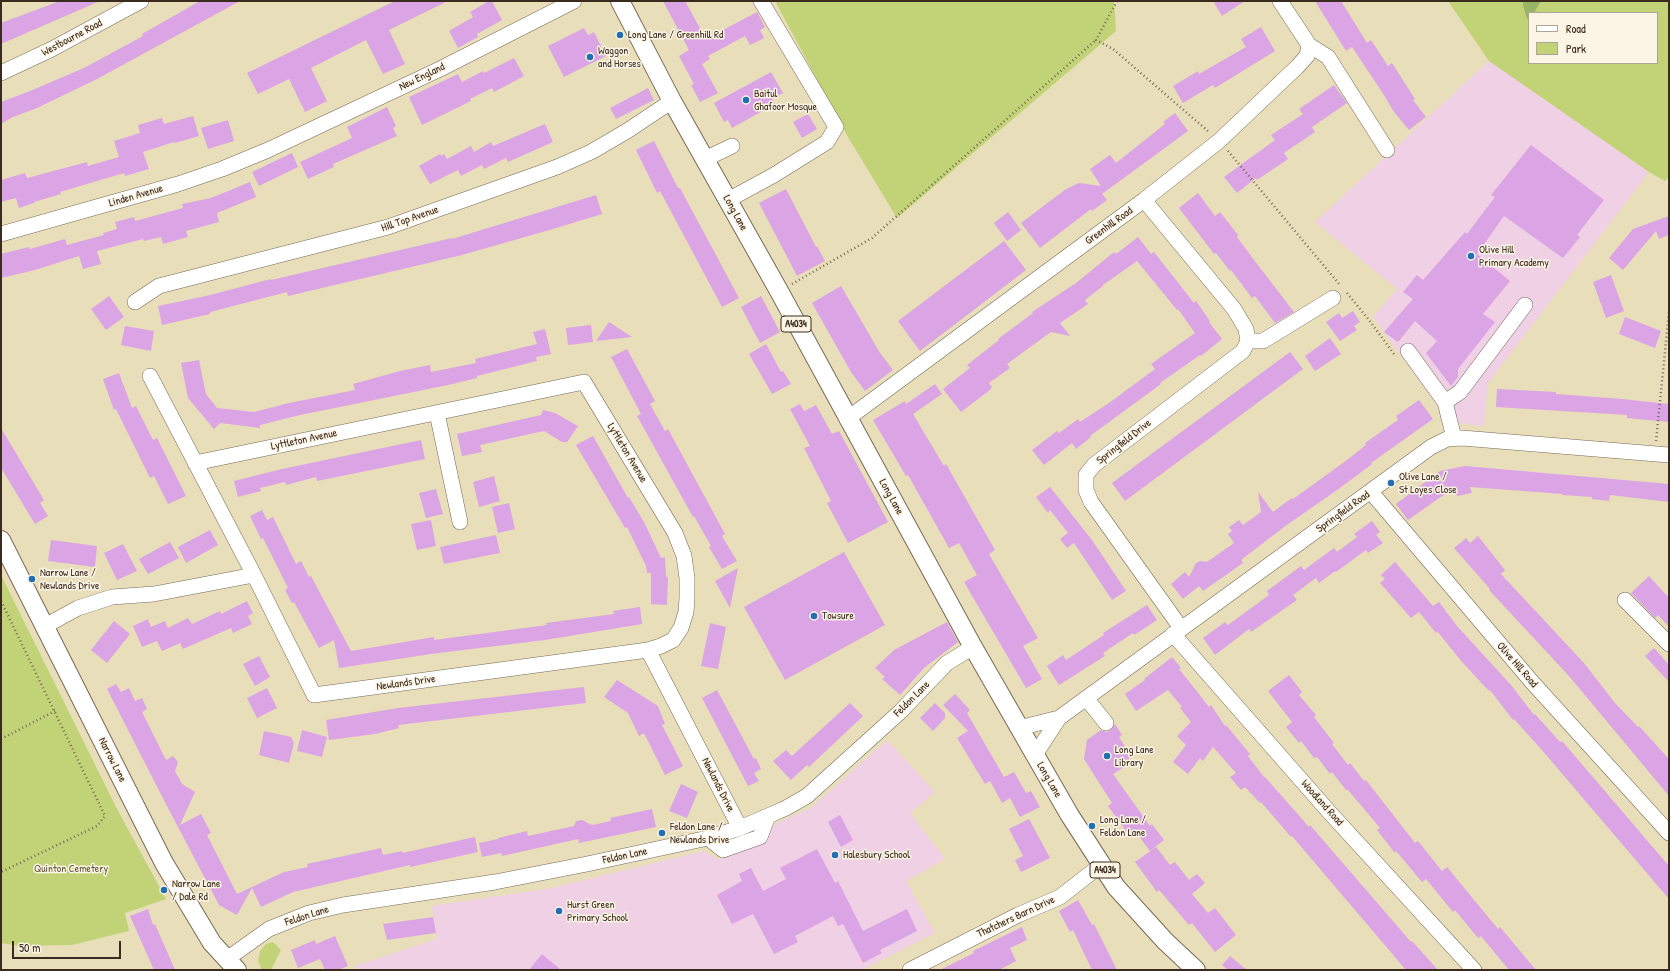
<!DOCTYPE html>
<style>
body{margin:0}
#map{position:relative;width:1670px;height:971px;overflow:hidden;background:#e9deba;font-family:"Patrick Hand",sans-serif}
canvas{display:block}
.frame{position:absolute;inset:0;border:2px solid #3b2a1e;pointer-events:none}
.legend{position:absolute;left:1528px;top:12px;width:130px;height:52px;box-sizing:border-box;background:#fcf5e5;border:1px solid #afa495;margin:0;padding:5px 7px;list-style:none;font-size:12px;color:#3b2a1e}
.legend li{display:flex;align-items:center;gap:8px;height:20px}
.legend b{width:20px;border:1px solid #afa495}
.scale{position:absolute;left:12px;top:941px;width:109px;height:18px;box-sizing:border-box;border:2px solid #3b2a1e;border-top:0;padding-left:5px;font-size:12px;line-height:14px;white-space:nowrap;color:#3b2a1e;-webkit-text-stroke:3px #fcf5e5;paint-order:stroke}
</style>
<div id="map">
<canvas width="1670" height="971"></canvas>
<div class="frame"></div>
<ul class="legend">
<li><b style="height:5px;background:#fff"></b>Road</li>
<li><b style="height:11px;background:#c1d376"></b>Park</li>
</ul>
<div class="scale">50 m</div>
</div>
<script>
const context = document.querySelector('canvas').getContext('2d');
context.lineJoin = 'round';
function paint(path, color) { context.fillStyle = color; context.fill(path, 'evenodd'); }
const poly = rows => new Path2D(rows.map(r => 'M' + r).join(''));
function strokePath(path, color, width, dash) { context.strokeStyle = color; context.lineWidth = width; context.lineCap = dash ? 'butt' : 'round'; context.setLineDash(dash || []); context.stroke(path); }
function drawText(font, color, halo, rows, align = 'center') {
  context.font = font + ' "Patrick Hand",sans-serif'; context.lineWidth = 3; context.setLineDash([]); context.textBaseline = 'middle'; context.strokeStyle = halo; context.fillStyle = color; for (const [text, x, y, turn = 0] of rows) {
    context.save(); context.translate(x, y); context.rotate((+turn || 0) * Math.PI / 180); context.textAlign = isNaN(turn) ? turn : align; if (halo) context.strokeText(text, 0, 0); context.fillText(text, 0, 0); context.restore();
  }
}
paint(poly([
 [1489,61,1649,172,1488,383,1484,426,1449,422,1373,317,1397,289,1315,222],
 [887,740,935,792,910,813,945,859,906,881,935,933,862,970,359,970,354,966,437,939,432,906,551,888,704,851,718,859,766,841,775,824,812,807]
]), '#efd0e5');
paint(poly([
 [775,1,1114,1,1116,31,897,218,848,137],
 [1448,1,1669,1,1669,177,1665,181,1649,172,1489,61],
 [1529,13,1657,13,1657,63,1529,63],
 [1,575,117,809,166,899,125,913,129,931,72,945,21,946,1,943],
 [273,942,281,950,271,970,262,970,258,961,260,951,266,944]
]), '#c1d376');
paint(poly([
 [1523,1,1541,1,1534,13,1529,13,1529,17,1527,19,1523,5]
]), '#98b567');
paint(poly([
 [60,1,100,1,1,44,1,23],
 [200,1,240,1,97,79,37,108,13,117,1,124,1,102,30,91,84,68,143,36,142,34],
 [395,1,448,1,389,30,405,64,383,74,366,40,311,68,327,101,305,112,289,79,258,94,247,73],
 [489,1,492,1,502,20,477,34,478,37,458,48,449,31,473,17,470,12],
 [663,1,685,1,706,39,757,12,765,27,760,30,764,38,750,45,745,36,708,56,710,59,702,64,718,93,700,102,691,85,694,84,679,56,689,50],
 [1213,1,1245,1,1222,16],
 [1315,1,1341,1,1367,43,1371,40,1388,66,1392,63,1415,99,1413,100,1426,117,1409,130,1394,112,1384,95,1352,47,1346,51],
 [1261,27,1275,51,1215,88,1213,85,1183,103,1173,86,1198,71,1199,74,1246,47,1241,39],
 [584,28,588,35,594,32,606,56,564,77,548,46],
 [514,58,524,76,494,92,492,88,470,99,471,101,422,125,409,97,458,74,462,82,483,71,484,73],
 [771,72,783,93,772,99,775,104,732,128,728,120,724,122,714,103],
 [1334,85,1347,103,1312,127,1315,132,1284,153,1288,159,1257,180,1256,178,1237,193,1224,177,1275,140,1271,135,1303,114,1299,109],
 [648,88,654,100,616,119,610,108],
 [387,107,396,126,393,128,397,136,333,164,334,167,308,179,300,162,352,138,347,127],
 [1175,113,1188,131,1102,194,1107,200,1092,211,1091,209,1040,248,1021,223,1066,189,1079,183,1101,186,1090,169,1110,155,1116,163,1165,124,1163,122],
 [808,114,817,129,802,138,793,122],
 [193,116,199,136,175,143,174,142,143,152,149,169,125,176,124,173,60,192,61,194,34,202,34,203,19,208,16,198,1,202,1,180,25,173,27,178,87,162,88,166,119,157,114,141,140,133,138,125,162,118,164,124],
 [228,120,234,141,208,149,201,128],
 [545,124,553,142,508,162,506,158,484,169,482,165,461,176,458,170,430,184,419,166,440,154,441,156,444,154,447,159,471,146,474,152,491,142,493,146],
 [654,141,678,188,680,188,739,298,722,307,660,191,657,193,636,150],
 [1531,145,1604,200,1577,235,1580,237,1563,258,1504,216,1477,254,1510,281,1483,314,1495,322,1458,369,1458,377,1451,386,1426,353,1437,341,1415,321,1398,342,1384,332,1413,299,1403,292,1417,275,1423,280,1465,232,1467,234,1495,197,1491,195],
 [292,153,298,167,259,186,252,172],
 [250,182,256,197,217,213,219,222,186,231,188,237,163,244,161,237,144,241,143,239,97,251,101,264,83,269,79,256,35,270,1,278,1,254,29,247,30,249,65,239,67,245,104,235,103,233,117,229,115,222,134,217,135,221,183,208,182,204,211,198],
 [786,189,816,247,817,246,825,261,797,276,759,203],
 [1198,193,1215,216,1220,212,1238,235,1237,237,1251,256,1294,312,1275,323,1255,296,1252,298,1231,270,1230,271,1216,253,1214,254,1179,208],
 [596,195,602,214,553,229,462,255,288,296,287,292,210,312,210,314,162,325,158,306,206,296,271,279,271,280,452,238,452,239],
 [1008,212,1021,230,1007,241,994,223],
 [1669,216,1669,235,1659,239,1656,231,1623,270,1609,258,1633,229],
 [1138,237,1151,254,1154,252,1194,303,1196,301,1210,321,1209,322,1222,339,1201,356,1200,355,1160,383,1161,384,1090,436,1091,437,1076,449,1072,443,1044,465,1032,450,1057,431,1059,433,1078,419,1080,422,1109,403,1155,369,1151,364,1195,333,1178,309,1177,310,1137,261,1103,285,1103,286,1085,300,1088,304,1060,323,1070,336,1051,332,1007,364,1010,368,989,383,992,387,990,390,961,412,943,389,970,368,967,365,999,340,998,339,1033,313,1032,312,1076,283,1114,252,1116,254],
 [1004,241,1026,270,920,351,898,321],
 [1611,275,1624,311,1606,318,1593,282],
 [841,286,880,353,893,370,865,391,851,372,812,303],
 [109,296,124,317,106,330,91,309],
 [761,296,780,332,760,343,741,307],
 [1353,311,1360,322,1354,326,1357,330,1340,341,1326,322,1339,313,1342,318],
 [1625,317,1661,331,1655,348,1619,334],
 [609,322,632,337,596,341],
 [591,325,593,342,568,345,566,328],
 [125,326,154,331,151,351,121,345],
 [545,329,551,354,536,357,537,361,477,376,477,378,448,385,300,415,260,425,260,428,220,423,214,429,188,398,181,363,199,360,206,394,217,408,254,412,289,403,355,390,353,384,400,371,430,365,431,372,476,363,475,359,537,344,533,332],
 [1330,338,1341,354,1315,371,1305,356],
 [766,344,781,372,783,371,791,384,772,394,749,354],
 [627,349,655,401,650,404,665,431,668,429,725,534,722,536,737,561,722,569,709,547,711,546,694,516,693,517,637,416,641,414,611,357],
 [1290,352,1303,369,1125,501,1112,483],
 [119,373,132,408,136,406,153,440,157,438,186,496,168,504,154,476,150,478,116,409,114,410,103,379],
 [935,384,942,394,913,414,944,466,946,464,995,550,989,554,1038,638,1023,646,1042,679,1026,688,964,582,977,575,959,543,949,548,908,475,906,476,873,420,905,401,906,404],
 [1497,389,1556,392,1556,394,1622,399,1669,404,1669,422,1627,418,1627,415,1496,407],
 [1419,400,1433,419,1371,463,1372,464,1340,488,1284,527,1241,560,1243,563,1203,591,1199,586,1183,599,1171,584,1185,572,1189,577,1196,563,1200,561,1207,562,1234,543,1228,534,1232,531,1229,527,1239,520,1243,525,1261,512,1258,492,1273,512,1292,498,1293,499,1347,460,1366,445,1365,443,1398,420,1396,416],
 [800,404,804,411,816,405,832,434,839,431,888,522,848,543,827,503,831,501,804,448,810,446,790,409],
 [543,410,555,413,578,426,567,442,562,442,544,431,480,445,482,452,462,456,457,434,541,415],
 [1,428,44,500,40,503,48,516,35,524,1,468],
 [593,436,628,498,629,497,644,522,661,558,665,557,666,577,668,577,667,605,651,604,651,573,647,573,646,566,627,527,625,528,576,445],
 [421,440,425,459,317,481,316,477,286,485,285,482,260,488,261,491,238,497,234,481,282,469],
 [1465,466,1669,484,1669,502,1610,495,1609,501,1592,499,1592,497,1562,495,1562,494,1470,487,1472,493,1457,496,1455,487,1408,520,1396,504,1440,471],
 [494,476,500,501,479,507,473,482],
 [1050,487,1092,540,1126,591,1112,600,1074,543,1067,548,1060,539,1068,533,1050,510,1048,513,1036,497],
 [436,489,443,514,426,518,419,493],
 [509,503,515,529,498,533,492,507],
 [262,510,267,520,273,517,296,564,301,561,309,577,311,576,351,651,434,637,434,640,547,625,546,623,614,614,613,611,640,607,642,624,545,640,431,654,339,668,334,640,319,648,294,602,292,603,285,590,288,588,263,538,261,539,250,516],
 [431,520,436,546,417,550,411,524],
 [1372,521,1380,532,1376,535,1383,543,1368,553,1366,550,1336,572,1335,571,1319,583,1316,578,1293,595,1297,600,1251,632,1249,629,1215,655,1203,638,1225,622,1228,625,1269,595,1267,591,1301,566,1304,570,1334,548,1337,552,1357,537,1354,534],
 [210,530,218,545,186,563,178,547],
 [496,535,500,553,444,564,440,547],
 [1478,536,1505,570,1501,574,1584,663,1615,703,1638,727,1639,726,1669,759,1669,796,1569,676,1489,590,1490,589,1454,548,1466,538,1470,543],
 [51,540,97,546,95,567,48,561],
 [170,542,179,558,148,574,139,559],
 [123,544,137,571,117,580,104,553],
 [844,552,885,625,785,680,744,607],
 [1395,562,1433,606,1439,602,1457,626,1511,685,1534,715,1535,714,1560,742,1562,741,1669,866,1669,899,1541,749,1514,719,1513,720,1490,690,1489,691,1462,662,1437,631,1436,633,1419,612,1411,618,1380,583,1385,579,1381,575],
 [738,568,730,608,715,581],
 [1649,576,1669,598,1669,627,1658,615,1655,618,1631,593],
 [247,601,253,613,248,616,252,624,233,633,231,628,183,649,180,643,162,651,157,641,142,647,133,626,148,619,151,627,165,621,168,628,188,618,192,624,220,611,221,614],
 [1147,605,1157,620,1134,635,1133,633,1103,653,1105,656,1059,685,1047,666,1063,655,1066,660,1104,635,1103,633],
 [114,621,130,634,107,663,91,650],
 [947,622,958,642,924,668,900,695,882,679,885,677,875,668,894,650],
 [710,623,726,627,718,669,701,666],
 [1654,648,1669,665,1669,682,1645,656],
 [259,656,270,677,255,686,243,664],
 [1172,657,1181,668,1179,669,1199,694,1209,707,1211,705,1225,726,1226,725,1250,754,1248,756,1264,777,1265,777,1309,827,1310,825,1411,942,1412,941,1438,970,1406,970,1292,836,1291,837,1261,802,1260,803,1245,787,1241,790,1230,777,1236,773,1213,747,1203,761,1200,758,1188,774,1173,762,1186,745,1177,736,1191,722,1180,708,1182,707,1168,690,1136,711,1125,694,1145,680,1144,679],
 [1289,675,1302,692,1299,695,1316,715,1314,717,1334,743,1332,744,1348,765,1350,763,1364,781,1366,780,1415,843,1418,841,1442,871,1447,867,1498,929,1500,927,1536,970,1509,970,1481,936,1478,938,1455,910,1453,912,1426,879,1422,882,1396,851,1395,853,1377,830,1380,828,1348,790,1346,790,1332,772,1330,774,1317,757,1314,758,1301,741,1299,743,1286,727,1292,722,1268,691],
 [617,680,658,706,665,724,662,725,683,766,665,775,644,733,639,736,628,713,604,697],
 [116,684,121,692,129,688,135,701,142,698,147,709,142,712,166,760,173,756,178,762,175,771,182,784,195,792,180,825,201,814,211,833,207,835,237,894,284,872,308,867,307,864,381,848,383,855,402,851,402,853,475,837,478,852,410,867,410,865,293,892,261,907,252,888,237,915,219,905,168,808,107,689],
 [584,687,586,703,398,725,399,728,375,734,329,740,326,720,398,708],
 [267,688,277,708,257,718,247,698],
 [717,690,754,759,756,758,761,769,754,773,759,781,748,786,702,698],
 [955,694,970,710,967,713,1004,777,1014,772,1026,793,1031,791,1040,807,1020,817,1010,798,1002,803,990,781,985,784,957,738,968,731,943,705],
 [850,703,863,716,809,767,807,765,791,780,773,761,786,750,792,756],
 [935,703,945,713,945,718,933,731,920,718],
 [1115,724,1122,735,1119,737,1129,753,1129,764,1113,774,1150,826,1152,824,1164,840,1150,851,1135,831,1129,835,1108,806,1112,803,1084,759,1087,740,1101,730,1107,732,1111,730],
 [302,730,327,737,322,757,297,751],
 [264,731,291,737,294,743,289,763,259,755],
 [681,784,698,792,687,818,669,811],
 [652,809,656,827,579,843,578,839,502,856,501,853,482,857,479,843,498,839,498,838,527,831,528,836,574,826,576,821,582,820,592,825,611,821,610,818],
 [840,815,853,840,841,847,828,822],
 [1029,819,1050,858,1021,872,1015,860,1023,856,1009,829],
 [1156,847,1170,865,1175,862,1189,880,1197,874,1205,883,1192,894,1208,913,1215,908,1236,935,1215,952,1192,923,1189,925,1159,890,1157,892,1135,862],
 [817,849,835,883,838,881,863,931,907,909,917,931,880,950,882,953,863,963,843,924,838,926,833,916,795,936,798,942,774,954,753,914,732,924,717,895,742,881,739,874,751,868,763,891,786,879,780,868],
 [1078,900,1092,925,1094,924,1117,970,1092,970,1073,930,1070,932,1059,911],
 [148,909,153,925,155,924,175,970,154,970,130,916],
 [433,917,436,933,387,940,383,924],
 [1022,927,1027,940,1010,948,1016,961,999,970,940,970,974,953,973,951],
 [335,936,348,966,338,970,325,970,320,959,298,968,291,950,315,940,316,944],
 [542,954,561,970,529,970],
 [1230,956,1247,970,1228,970,1222,965]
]), '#dba4e5');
const minor = poly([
 [1309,45,1328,57,1387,150],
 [1,73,52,49,141,1],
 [705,159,732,146],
 [728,200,774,175,827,142,836,127,761,1],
 [1144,200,1234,309,1246,329,1248,341,1263,341,1333,298],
 [1,234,178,184,222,169,268,150,440,69,574,1],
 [135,302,159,286,388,227,557,167,591,152,627,131,672,101],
 [1408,351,1445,402,1454,438],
 [150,376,254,575],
 [1445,402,1460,392,1525,305],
 [437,413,460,522],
 [847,419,1144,200,1219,141,1297,67,1307,56,1309,45,1280,1],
 [195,463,584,382,675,533,684,556,687,578,687,598,686,612,681,628,673,640,661,646,648,650],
 [1371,492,1532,682,1669,833],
 [1625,600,1669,644],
 [45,626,78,608,112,597,154,594,254,575,314,695,648,650,740,828],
 [1181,628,1091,502,1086,490,1086,475,1094,465,1243,351,1248,341],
 [1173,634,1331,814,1474,970],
 [1086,698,1106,723],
 [1019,728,1059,718],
 [1035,755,1059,718,1431,447,1447,439,1462,438,1669,455],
 [708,838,723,850,760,837,768,816],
 [227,959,269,929,309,913,343,905,495,882,587,864,708,838,740,828,768,816,786,808,807,796,900,712,947,663,973,647],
 [910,970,1018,915,1060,897,1101,865]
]);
const major = poly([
 [620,1,672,101,779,291,973,647,1069,814,1116,887,1165,941,1196,970],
 [1,540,164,863,212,943,237,970]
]);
strokePath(minor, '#786955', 16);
strokePath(major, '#786955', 20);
strokePath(poly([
 [1117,1,1096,40,1113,49,1209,132],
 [1228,151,1340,285],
 [792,284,872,238,1096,40],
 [1347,293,1369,320,1394,354],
 [1656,441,1669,312],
 [1,601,105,816,97,826,1,872],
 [1,739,55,711]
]), '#786955', 2.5, [1, 3]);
strokePath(minor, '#fff', 15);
strokePath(major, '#fff', 18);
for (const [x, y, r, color] of [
 [620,35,4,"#1f6fb2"],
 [590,57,4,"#1f6fb2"],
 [746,100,4,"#1f6fb2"],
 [1471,256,4,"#1f6fb2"],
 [1391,483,4,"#1f6fb2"],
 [32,579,4,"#1f6fb2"],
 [814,616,4,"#1f6fb2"],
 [1107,756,4,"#1f6fb2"],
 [1092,826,4,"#1f6fb2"],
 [662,833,4,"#1f6fb2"],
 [835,855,4,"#1f6fb2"],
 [164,890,4,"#1f6fb2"],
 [559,911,4,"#1f6fb2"]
]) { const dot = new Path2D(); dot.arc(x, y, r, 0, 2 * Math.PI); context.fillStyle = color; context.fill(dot); strokePath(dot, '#fcf5e5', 1.5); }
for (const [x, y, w] of [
 [796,324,30],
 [1105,870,30]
]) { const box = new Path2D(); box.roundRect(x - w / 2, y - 8, w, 16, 3); context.fillStyle = '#fcf5e5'; context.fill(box); strokePath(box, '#3b2a1e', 1); }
drawText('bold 10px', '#3b2a1e', null, [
 ["A4034",796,324],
 ["A4034",1105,870]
]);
drawText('11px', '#3b2a1e', '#fcf5e5', [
 ["Long Lane / Greenhill Rd",628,35],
 ["Waggon",598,51],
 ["and Horses",598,64],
 ["Baitul",754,94],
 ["Ghafoor Mosque",754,107],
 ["Olive Hill",1479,250],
 ["Primary Academy",1479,263],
 ["Olive Lane /",1399,477],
 ["St Loyes Close",1399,490],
 ["Narrow Lane /",40,573],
 ["Newlands Drive",40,586],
 ["Towsure",822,616],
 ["Long Lane",1115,750],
 ["Library",1115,763],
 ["Long Lane /",1100,820],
 ["Feldon Lane",1100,833],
 ["Feldon Lane /",670,827],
 ["Newlands Drive",670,840],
 ["Halesbury School",843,855],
 ["Narrow Lane",172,884],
 ["/ Dale Rd",172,897],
 ["Hurst Green",567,905],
 ["Primary School",567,918]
], 'left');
drawText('11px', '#3b2a1e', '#fcf5e5', [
 ["Westbourne Road",72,38,-28],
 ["New England",422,77,-26],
 ["Linden Avenue",136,196,-16],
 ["Long Lane",735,213,61],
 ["Hill Top Avenue",410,219,-19],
 ["Greenhill Road",1109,226,-36],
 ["Lyttleton Avenue",304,440,-12],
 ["Springfield Drive",1124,442,-38],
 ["Lyttleton Avenue",627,453,59],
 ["Long Lane",891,497,61],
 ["Springfield Road",1343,512,-36],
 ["Olive Hill Road",1517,665,49],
 ["Newlands Drive",406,683,-8],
 ["Feldon Lane",912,699,-45],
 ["Narrow Lane",112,760,63],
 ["Long Lane",1049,780,60],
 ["Newlands Drive",718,785,63],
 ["Woodland Road",1322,803,48],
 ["Feldon Lane",625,856,-12],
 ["Feldon Lane",307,916,-18],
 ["Thatchers Barn Drive",1016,917,-25]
]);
drawText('11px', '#5c5434', '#fcf5e5', [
 ["Quinton Cemetery",71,869]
]);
</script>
